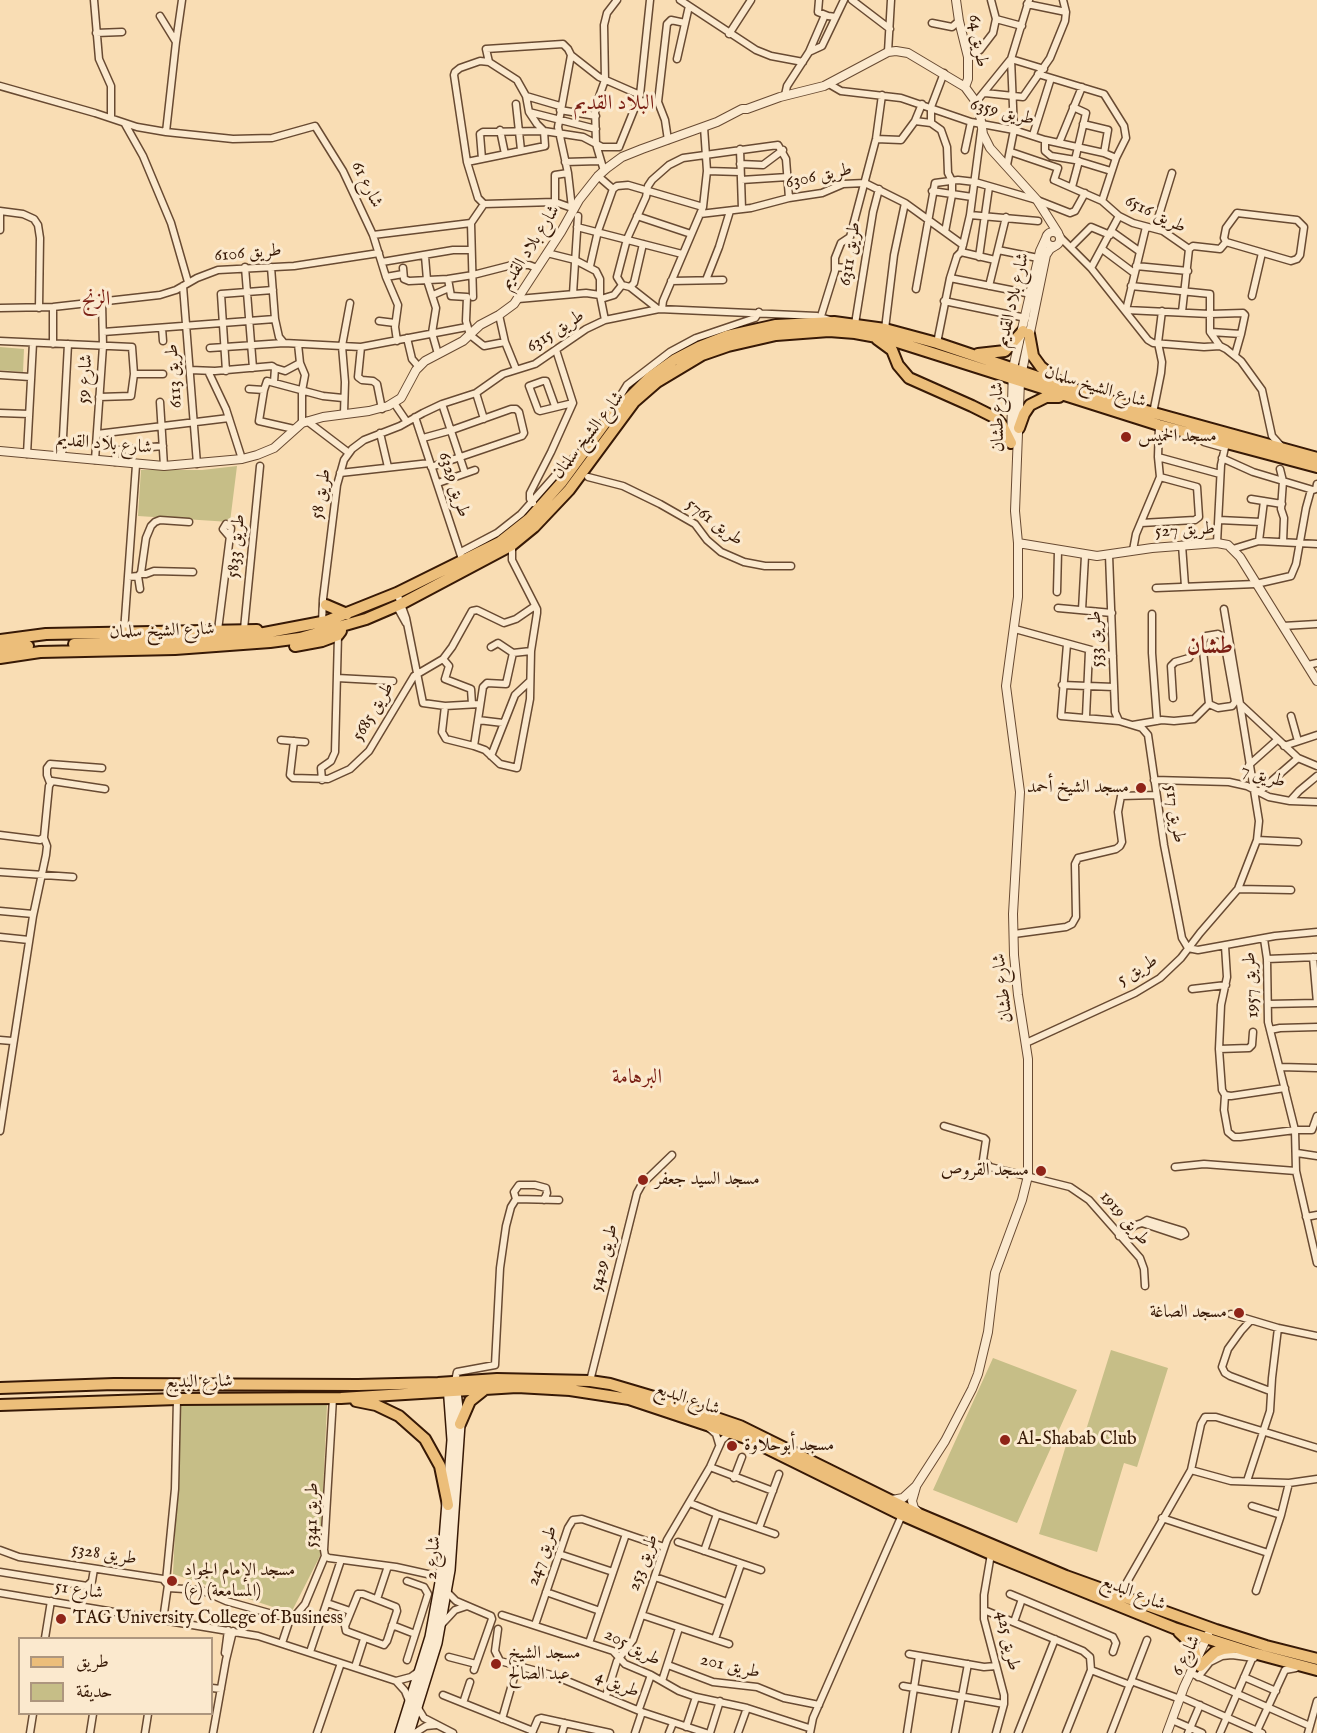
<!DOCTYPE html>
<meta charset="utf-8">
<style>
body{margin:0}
#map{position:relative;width:1317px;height:1733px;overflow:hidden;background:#f9ddb4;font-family:"IM FELL English",Amiri,serif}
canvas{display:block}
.legend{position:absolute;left:18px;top:1637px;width:195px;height:78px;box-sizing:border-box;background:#fbe9ce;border:2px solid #ad967e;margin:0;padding:8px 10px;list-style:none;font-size:18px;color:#371906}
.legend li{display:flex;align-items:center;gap:12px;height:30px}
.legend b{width:30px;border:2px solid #ad967e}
</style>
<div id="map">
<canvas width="1317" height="1733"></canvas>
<ul class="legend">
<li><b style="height:8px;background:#ecbe7a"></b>طريق</li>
<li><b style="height:16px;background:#c6be87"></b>حديقة</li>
</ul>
</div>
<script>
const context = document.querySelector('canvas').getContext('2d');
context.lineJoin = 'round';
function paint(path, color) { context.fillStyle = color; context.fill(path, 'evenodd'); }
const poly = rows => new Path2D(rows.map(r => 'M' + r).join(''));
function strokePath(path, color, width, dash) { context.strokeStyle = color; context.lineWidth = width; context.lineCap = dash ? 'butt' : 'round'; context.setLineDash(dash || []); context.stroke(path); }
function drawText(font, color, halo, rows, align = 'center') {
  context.font = font + ' "IM FELL English",Amiri,serif'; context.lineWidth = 6; context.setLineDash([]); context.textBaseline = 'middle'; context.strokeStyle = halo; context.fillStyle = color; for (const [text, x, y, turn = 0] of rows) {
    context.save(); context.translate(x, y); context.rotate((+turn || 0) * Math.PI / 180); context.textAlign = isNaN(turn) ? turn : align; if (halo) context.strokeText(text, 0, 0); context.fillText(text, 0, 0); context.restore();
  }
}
paint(poly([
 [0,347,24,349,23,372,0,370],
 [237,466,230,522,138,516,141,470,202,470],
 [1111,1350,1168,1368,1137,1467,1124,1463,1097,1552,1039,1534,1067,1442,1081,1446],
 [993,1358,1077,1390,1017,1523,933,1490],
 [181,1405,327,1405,320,1556,291,1613,173,1574]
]), '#c6be87');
const minor = poly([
 [94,0,99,59,111,86,111,118],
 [680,0,756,50,771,56,803,62],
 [819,0,818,12,828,16,836,17],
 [852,0,890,29],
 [1027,4,1066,12],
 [160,16,176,42,166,132],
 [996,19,1022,26],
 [932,23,952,27,959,21],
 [96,33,122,32],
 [729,34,751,0],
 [176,42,182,0],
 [809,52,822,46,844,0],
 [888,52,891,0],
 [571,55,558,127,568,173,572,208],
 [968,57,980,50,993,33,996,19,991,0],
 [677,59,689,6],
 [1011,59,1044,69],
 [489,62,486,49,563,44,568,49,571,55,599,77,640,95],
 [944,73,931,107,931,123,941,130,947,147,948,173,952,181,952,195,945,232],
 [1038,74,1104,94,1124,126,1126,138,1116,158,1102,201],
 [829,84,841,91,901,98,971,122,1014,130,1045,140,1104,153,1116,158],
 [0,86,95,113,137,127,166,132,233,139,272,138,315,126,343,171,373,235,386,277,398,305,395,327,397,341],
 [985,93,1023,97,1050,58,1065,21,1066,12,1063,0],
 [785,95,787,86,809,52,825,15],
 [526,96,560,106],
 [638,101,658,102],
 [976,102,1010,60],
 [516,104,521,150],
 [1073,107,1086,113,1075,160],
 [560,110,596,116],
 [529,112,596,129],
 [915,121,931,123],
 [125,124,143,156,171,223,188,282],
 [1083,124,1108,130,1104,153],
 [500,130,505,154],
 [1033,135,1051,78],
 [876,139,901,140,915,121,922,104],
 [668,140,665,120,658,102,667,24,671,20,685,23],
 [1045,140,1045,151,1051,156,1075,160,1111,171],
 [1059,143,1082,87],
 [619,147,640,95,650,0],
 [740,149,742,209],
 [965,150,971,122],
 [1011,152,1058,168,1054,180,1102,201,1119,216,1133,223,1163,231,1189,249],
 [482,159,480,134,483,132,544,131,583,137,602,147,619,147],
 [467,162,545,146,544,131,537,124,529,112,526,96,517,80,489,62,480,61,460,68,455,72,454,75,467,162,478,198,484,204],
 [565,162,599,161],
 [740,164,763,165,783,150],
 [1007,165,1014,130,1011,59,1029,0],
 [604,171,596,144,595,108,605,80,604,25,607,13,617,0],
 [707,171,740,172],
 [598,176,613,189],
 [741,180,788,177],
 [1072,187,1079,161],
 [932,191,972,197],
 [555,202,555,175,568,173],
 [484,204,555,202,572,208],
 [0,211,23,214,34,219,38,225,40,238,39,308],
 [700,214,751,208,789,198,822,193,843,184,865,183,905,203,963,245],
 [970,215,1038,221],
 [637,216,691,234],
 [471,223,473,297],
 [577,227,682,254],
 [1146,227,1126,310,1210,314,1243,313,1245,315,1241,334,1235,355],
 [1155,228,1172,173],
 [0,230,0,211],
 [1111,231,1139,251],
 [373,235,471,223,484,204],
 [1060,237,1091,268,1148,340,1153,343,1204,347,1220,346],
 [643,244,634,283,630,287,622,285,617,277,627,239,646,197,648,186,652,180,669,165,683,158,778,145,786,159,789,198],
 [1071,247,1091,227,1110,235],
 [1102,249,1134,273],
 [1189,249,1193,246,1220,249,1226,242,1291,261,1297,259,1300,255,1304,227,1297,220,1237,213,1226,228,1224,238,1226,242],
 [998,250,1038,258],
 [961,252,995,260],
 [547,253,575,260,596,271,600,279,600,295,605,320],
 [425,256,427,280,436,308,432,333,438,354],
 [979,257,989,187],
 [382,262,453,250,471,250],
 [590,266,598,231,613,189,617,186,628,185,703,207],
 [1136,266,1188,271],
 [245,267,253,368],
 [271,267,275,319,279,337,284,343],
 [835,267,846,268],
 [403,268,404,279,409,281,448,279,473,275,512,265,529,265,537,268],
 [1091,268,1119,216],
 [386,277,403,274],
 [950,278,1031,294],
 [448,279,451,296,467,297,466,321,470,335,484,346,505,342],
 [706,280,719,247,730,211],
 [671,281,723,280],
 [183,286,197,464],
 [989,286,1006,217],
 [1131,286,1210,294,1210,332,1220,346,1226,349,1241,361,1262,390,1272,436,1281,446],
 [630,287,658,309],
 [916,289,935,183,958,180,975,182,1037,200,1070,213,1075,211,1085,193],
 [573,294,578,216],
 [433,295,449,288],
 [1252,296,1262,253],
 [518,299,586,293,600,295],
 [601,299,614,295,622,285],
 [944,301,1026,318],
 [53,307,53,344],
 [0,308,53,307,160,295,176,290,197,278,218,270,294,266,379,253],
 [662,309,663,301,703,207,707,171,704,127],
 [1182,312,1189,249],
 [499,315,505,342,516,369],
 [821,316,835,271,835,258,841,243,850,237,876,139,882,95],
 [379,321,395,323],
 [855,324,873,212,879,189],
 [162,328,163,341],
 [885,329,894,255,905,203],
 [103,332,275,319],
 [1211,332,1241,334],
 [407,338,412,359,419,367],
 [0,341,132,347,134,374,131,396,99,397],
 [937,343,950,278,957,256,961,252,963,245,970,215,981,131],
 [298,344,300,363,305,375,302,391,302,423],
 [361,347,358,377,362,380,373,381,377,384,382,409],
 [210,348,284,343,361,347,467,327],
 [275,368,285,371,300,363],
 [190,370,215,371,272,366,275,368,274,382],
 [208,371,226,409,242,459],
 [226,371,221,294,273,290],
 [134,374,163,374],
 [0,375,30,377],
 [249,389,264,390],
 [476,393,484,419],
 [160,402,164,466],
 [394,403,407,422],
 [442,404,465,473],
 [555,406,546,381,543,381,529,386,538,410,540,411,573,403],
 [615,411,616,403,627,385,670,352,696,338,755,318,759,312],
 [0,413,29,414],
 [344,413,345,382,342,346,350,303],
 [1153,413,1161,373,1162,362,1158,343,1162,311],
 [415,417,461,556],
 [307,421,349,453],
 [294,429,259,421,264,390,267,381,323,396,343,398],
 [380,433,388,467],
 [97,434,229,418],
 [423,438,452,430,511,409,516,409,519,412,524,433,522,436,431,467],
 [1204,442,1225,448],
 [27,454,33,343],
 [62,456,68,344],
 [1158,457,1220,474],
 [1222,458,1253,472,1313,490,1316,489,1317,484],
 [95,460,103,346,102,301],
 [115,462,116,452,118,450,163,446],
 [1280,469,1283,481,1281,509,1284,518,1283,542],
 [340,473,430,463],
 [588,477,623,486,660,504,695,524,707,540,721,552,744,562,765,566,791,566],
 [438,483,475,470],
 [1251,499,1282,504],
 [533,503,530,499,530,493,551,452,573,403,556,350],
 [1219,520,1261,522],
 [1141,523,1195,520,1199,517,1197,487,1160,477],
 [1259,541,1264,501],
 [1217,543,1221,465,1226,443],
 [1182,545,1185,586],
 [1233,549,1259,541,1317,544],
 [1133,550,1136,534,1160,477,1158,457,1159,425],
 [461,552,497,533,521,514,560,470,578,454],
 [1109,555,1115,712,1119,721],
 [140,574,146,574,154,571,193,572],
 [138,576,140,589],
 [128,577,138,576,141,573,146,538,151,526,155,522,160,520,189,522],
 [1156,588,1256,584,1291,576,1296,564,1306,508,1311,490],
 [1057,592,1058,551],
 [397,593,406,618,423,703,445,706,480,704],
 [396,605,406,623],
 [1058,608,1112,613],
 [1224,609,1240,704,1298,758,1317,766],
 [1082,610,1085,556],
 [1152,614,1152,653,1157,721],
 [322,623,323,599,337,485,344,460,352,449,364,440,400,426,423,413,442,404,476,393,503,374,535,364,586,329,605,320,659,309,817,316,830,320],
 [1283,626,1317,624],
 [244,629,260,466],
 [1015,629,1113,656],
 [218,630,231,528,226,524,223,529,229,536],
 [124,632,136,465],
 [1218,634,1223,637,1224,641,1235,702,1232,706,1218,708,1209,704,1202,642,1206,636,1218,634],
 [1067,644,1061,716,1119,721,1142,728,1148,735,1164,845,1182,938,1188,948],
 [491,647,498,643,513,653,531,651],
 [443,659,449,666,445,679,471,689,472,704],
 [1308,665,1317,663],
 [337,678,393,681],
 [1062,685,1114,687],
 [1173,698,1171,666,1175,662,1189,658,1191,653,1203,649],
 [445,706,442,732,446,739,474,746,485,750,500,764,517,768,530,699,531,651,537,613,537,609,512,560,512,545],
 [1291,716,1298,741],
 [1086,717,1089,651],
 [478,720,503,723],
 [1133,725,1162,720,1174,721,1194,719,1209,704],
 [281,740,305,742],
 [294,741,290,775,293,778,328,779,350,769,369,751,414,676,443,659,452,647,472,611,477,610,504,623,516,619,535,606],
 [474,746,483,687,487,683,506,684,513,653],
 [1284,746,1317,735],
 [491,756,515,695,530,681],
 [1249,765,1277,740],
 [322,780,321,768,331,761,335,752,338,635],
 [1154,780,1229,782,1247,786,1269,797,1290,801,1299,791,1317,776],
 [50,783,47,775,47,768,50,764,102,768],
 [1259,792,1298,758],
 [1290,801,1317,802],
 [0,835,40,840,44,837,49,786,52,781,105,789],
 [1257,840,1298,842],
 [0,872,73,877],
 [1238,889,1291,890],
 [0,911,33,914],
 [1014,934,1066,927,1072,924,1076,917,1075,864,1078,858,1116,849,1120,846,1122,842,1118,812,1121,796,1156,795],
 [0,937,29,940],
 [1264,939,1267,959,1268,1022,1295,1130,1296,1171,1317,1263],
 [1225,946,1227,977,1221,1005,1219,1049,1222,1090,1225,1095,1224,1110,1228,1132,1234,1137,1240,1137,1295,1130,1312,1130,1317,1116],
 [1188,948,1198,950,1275,936,1317,932],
 [1313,957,1317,1003],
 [1267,959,1317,957],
 [1192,989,1226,985],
 [1268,1004,1317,1003],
 [1270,1030,1280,1028,1317,1027],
 [0,1040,12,1041],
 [1026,1043,1135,993,1160,978,1181,958,1200,933,1238,889,1257,840,1259,821,1240,704],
 [1219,1049,1249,1048,1252,1045,1253,1032],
 [1280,1067,1317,1068],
 [1225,1095,1231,1096,1285,1088],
 [944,1126,984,1138,986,1140,983,1160,990,1167,1070,1187,1089,1200,1140,1258,1144,1269,1145,1286],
 [0,1131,33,916,46,855,47,846,44,838],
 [1297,1153,1317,1156],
 [1175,1167,1204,1164,1296,1171],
 [516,1199,514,1192,519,1185,535,1185,546,1188,547,1193,544,1200],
 [1306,1217,1317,1215],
 [1142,1223,1147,1220,1183,1231,1185,1234],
 [1119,1236,1136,1225,1142,1223,1181,1236,1185,1234],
 [1231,1314,1278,1328,1317,1336],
 [1251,1320,1241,1331,1228,1349,1222,1367,1225,1373,1230,1376,1270,1391],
 [455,1381,457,1372,495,1365,500,1268,506,1226,511,1207,516,1199,559,1200],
 [590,1381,637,1193,642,1184,672,1155],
 [333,1398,324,1550,325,1556,329,1558,396,1567,441,1577],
 [709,1428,716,1434,719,1444],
 [710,1467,773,1491],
 [1191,1470,1231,1481,1289,1483,1317,1479],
 [734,1478,742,1457],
 [1247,1481,1270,1411,1272,1378,1278,1328],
 [690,1503,717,1514,775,1534],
 [1252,1506,1281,1515],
 [1162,1518,1268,1553],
 [759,1528,779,1474],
 [678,1542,761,1570],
 [0,1550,19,1557,163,1579,168,1585,163,1620],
 [704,1551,717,1514],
 [559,1554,613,1572],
 [991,1554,984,1595,984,1619,1004,1695,1004,1704,996,1733],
 [0,1572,87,1586,92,1581,94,1569],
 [655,1577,727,1602],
 [166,1581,175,1489,177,1399],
 [168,1588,201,1590,226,1601,290,1619,294,1617,305,1604,325,1556],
 [1256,1591,1281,1515,1289,1483],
 [447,1592,456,1601,491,1616,492,1619,474,1670],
 [546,1592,600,1611],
 [0,1593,258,1636,396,1681,405,1691,409,1701],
 [358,1594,363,1594,396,1607,397,1611,387,1641,384,1645,346,1631,345,1626,358,1594],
 [1010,1594,1113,1637,1116,1643,1113,1652],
 [1119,1596,1191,1470,1201,1424,1205,1417,1216,1417,1317,1448],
 [377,1599,388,1566],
 [327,1603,350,1611],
 [984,1610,1083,1651,1090,1657,1091,1670,1066,1733],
 [502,1615,613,1651,625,1664,651,1675,679,1691,696,1697,747,1708,809,1728],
 [642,1615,729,1644],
 [1014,1622,1022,1599],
 [442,1624,455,1610,467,1606],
 [392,1625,415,1634],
 [535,1625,568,1528,573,1520,582,1519,664,1547],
 [498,1629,495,1651,500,1661,555,1676,642,1712,706,1733],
 [45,1638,51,1601],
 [715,1639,741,1564],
 [282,1643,290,1619],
 [589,1643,626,1534],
 [310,1652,341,1560],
 [225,1653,228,1630],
 [909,1654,984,1667,996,1666],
 [449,1657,476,1664],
 [407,1660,428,1594,424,1587,407,1581],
 [668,1665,713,1682,757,1687,784,1698,819,1705],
 [355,1667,364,1639],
 [1091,1670,1130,1685],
 [1195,1675,1310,1726],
 [1198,1677,1210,1662,1222,1656,1232,1655,1254,1658],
 [1244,1677,1276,1691],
 [396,1681,411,1677,418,1672],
 [662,1681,679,1628],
 [1131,1681,1180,1699],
 [903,1686,1004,1704],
 [212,1688,221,1689],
 [443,1695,533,1731],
 [606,1696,617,1661,633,1640,667,1540,710,1467,722,1440,730,1433],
 [1181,1697,1262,1733],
 [463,1703,470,1682],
 [418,1708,424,1718,453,1733],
 [639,1709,651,1675],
 [502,1719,517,1667],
 [1172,1720,1202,1733],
 [686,1727,696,1697],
 [30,1733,33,1714],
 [90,1733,93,1714],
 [145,1733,148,1714],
 [213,1733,226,1660,233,1631],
 [317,1733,341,1663],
 [415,1733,426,1726,436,1725],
 [532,1733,538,1719,541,1718,610,1733],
 [562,1733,565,1723],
 [635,1733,642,1712],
 [669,1733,673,1723],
 [710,1733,720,1701],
 [738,1733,747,1708],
 [810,1733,813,1718,902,1515],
 [907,1733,919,1656],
 [955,1733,968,1664],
 [1018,1733,1055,1639],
 [1111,1733,1147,1640],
 [1188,1733,1200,1705],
 [1220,1733,1252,1659],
 [1256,1733,1285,1670,1296,1668],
 [1308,1733,1317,1701]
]);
const tertiary = poly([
 [956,0,959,21,968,57,968,79,965,87],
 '1046 239a7 7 0 1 1 14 0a7 7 0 1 1-14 0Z',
 [1011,439,1013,368,1040,251,1046,238],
 [0,451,164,466,242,459,257,455,274,448,302,423,323,417,369,411,388,406,401,398,416,370,425,361,463,341,480,325,499,315,514,304,561,232,579,200,598,176,607,168,622,157,642,149,717,122,742,109,747,109,780,97,824,86,888,52,896,51,908,53,965,87,976,102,980,115,983,134,990,148,1037,200,1058,233],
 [1018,543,1097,556,1152,548,1217,543,1228,545,1240,557,1317,681],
 [916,1487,912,1501,914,1508,918,1512],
 [892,1500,903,1498,916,1486,945,1441,972,1389,978,1374,988,1332,995,1273,1022,1200,1028,1176,1028,1059,1018,995,1014,955,1013,914,1020,792,1006,686,1018,597,1018,543,1015,511,1020,381,1046,255,1050,249,1055,246],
 [1167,1733,1184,1687,1208,1635]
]);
const secondary = poly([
 [400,1733,430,1637,441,1577,452,1440,448,1385],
 [409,1733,437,1643,450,1570,460,1424,455,1384]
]);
const primary = poly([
 [1029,334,1033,356,1041,367,1057,380],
 [877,339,892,350,898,365,909,378,972,406,996,418,1002,425,1011,443],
 [978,354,1005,351,1023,331],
 [1019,428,1024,414,1030,405,1046,397,1059,397],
 [326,605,347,614],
 [0,640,46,634,257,630],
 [74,644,238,638,327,621,397,593,500,542,529,519,561,483,608,419,650,377,674,360,699,347,727,336,776,325,834,322,885,329,937,343,1103,399,1317,458],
 [295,646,322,641,338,635,341,631],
 [0,650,28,646],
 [0,658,40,652,175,649,270,642,300,638,366,619,401,604,512,545,534,527,569,490,634,402,657,382,702,355,728,346,776,335,829,331,855,333,888,339,1159,425,1317,467],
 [0,1388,114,1384,358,1385,438,1383,497,1379,590,1381,610,1384,664,1400,740,1426,912,1511,1066,1576,1216,1630,1266,1646,1317,1659],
 [356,1401,376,1405,399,1416,425,1439,440,1466,448,1505],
 [0,1405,177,1399,341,1398,517,1387,570,1390,629,1399,746,1438,902,1515,991,1554,1174,1628,1250,1652,1317,1670],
 [460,1424,470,1401,485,1389],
 [1179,1632,1193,1645,1197,1663],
 [1200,1666,1215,1652,1223,1649,1233,1648]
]);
strokePath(minor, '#684a32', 9);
strokePath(tertiary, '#684a32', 10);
strokePath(secondary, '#371906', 12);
strokePath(primary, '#371906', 14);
strokePath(minor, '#fbe9ce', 6);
strokePath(tertiary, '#fbe9ce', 8);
strokePath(secondary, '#fbe9ce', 9);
strokePath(primary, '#ecbe7a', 10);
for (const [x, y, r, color] of [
 [1126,437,6,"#8f2418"],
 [1141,788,6,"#8f2418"],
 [1041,1171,6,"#8f2418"],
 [643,1180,6,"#8f2418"],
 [1239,1313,6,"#8f2418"],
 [1005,1440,6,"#8f2418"],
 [732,1446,6,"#8f2418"],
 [172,1581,6,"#8f2418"],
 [61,1619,6,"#8f2418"],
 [496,1664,6,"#8f2418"]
]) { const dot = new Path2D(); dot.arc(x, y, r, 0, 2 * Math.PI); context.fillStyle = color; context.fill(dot); strokePath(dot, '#fbe9ce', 2); }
drawText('18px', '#371906', '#fbe9ce', [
 ["طريق 64",977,41,81],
 ["طريق 6359",1002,113,14],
 ["طريق 6306",819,177,-12],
 ["شارع 61",366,185,64],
 ["طريق 6516",1155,215,26],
 ["شارع بلاد القديم",531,248,-58],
 ["طريق 6106",248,254,-5],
 ["طريق 6311",851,254,-81],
 ["شارع بلاد القديم",1014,300,-77],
 ["طريق 6315",556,332,-32],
 ["طريق 6113",175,376,-94],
 ["شارع 59",86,379,-86],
 ["شارع الشيخ سلمان",1095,388,17],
 ["شارع طشان",999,417,-91],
 ["شارع الشيخ سلمان",589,436,-52],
 ["شارع بلاد القديم",104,445,5],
 ["طريق 6329",453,485,72],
 ["طريق 58",322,494,-80],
 ["طريق 5761",714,523,37],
 ["طريق 527",1185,531,-3],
 ["طريق 5833",237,546,-84],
 ["شارع الشيخ سلمان",162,632,-2],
 ["طريق 533",1097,639,-92],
 ["طريق 5685",374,712,-59],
 ["طريق 7",1263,777,17],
 ["طريق 517",1174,814,81],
 ["طريق 5",1138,971,-31],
 ["طريق 1957",1252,985,-93],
 ["شارع طشان",1004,988,-97],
 ["طريق 1919",1124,1219,49],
 ["طريق 5429",605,1258,-76],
 ["شارع البديع",199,1383,-1],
 ["شارع البديع",687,1400,19],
 ["طريق 5341",313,1515,-89],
 ["طريق 5328",104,1555,9],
 ["طريق 247",543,1556,-71],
 ["شارع 2",434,1558,-85],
 ["طريق 253",644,1563,-70],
 ["شارع 51",79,1591,9],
 ["شارع البديع",1133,1594,22],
 ["طريق 425",1007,1641,78],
 ["طريق 205",632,1648,28],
 ["شارع 6",1187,1656,-63],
 ["طريق 201",730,1667,13],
 ["طريق 4",617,1685,22]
]);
drawText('18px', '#371906', '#fbe9ce', [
 ["مسجد الخميس",1138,437],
 ["مسجد الشيخ أحمد",1129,788,"right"],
 ["مسجد القروص",1029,1171,"right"],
 ["مسجد السيد جعفر",655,1180],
 ["مسجد الصاغة",1227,1313,"right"],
 ["Al-Shabab Club",1017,1440],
 ["مسجد أبوحلاوة",744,1446],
 ["مسجد الإمام الجواد",184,1571],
 ["(ع) (المسامعة)",184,1592],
 ["TAG University College of Business",73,1619],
 ["مسجد الشيخ",508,1654],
 ["عبد الصالح",508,1675]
], 'left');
drawText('21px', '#7a1f14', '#fbe9ce', [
 ["البلاد القديم",614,105],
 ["الزنج",96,301],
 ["البرهامة",637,1079]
]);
drawText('bold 24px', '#7a1f14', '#fbe9ce', [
 ["طشان",1210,648]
]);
</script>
